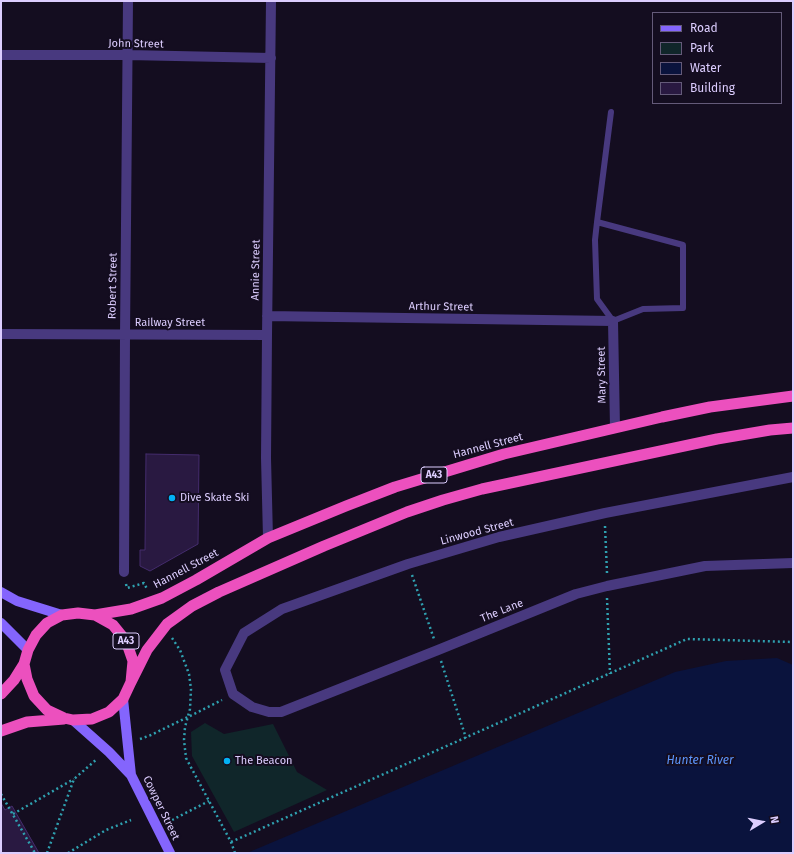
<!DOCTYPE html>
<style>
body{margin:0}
#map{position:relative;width:794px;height:854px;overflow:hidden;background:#140d20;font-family:"Fira Sans",sans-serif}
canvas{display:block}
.frame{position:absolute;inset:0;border:2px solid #dccdfe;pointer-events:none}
.legend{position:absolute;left:652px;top:12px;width:130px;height:92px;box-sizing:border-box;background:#140d20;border:1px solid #645a79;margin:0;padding:5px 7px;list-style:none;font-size:12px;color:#dccdfe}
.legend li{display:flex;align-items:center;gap:8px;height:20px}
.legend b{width:20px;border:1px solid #645a79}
.north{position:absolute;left:742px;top:802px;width:40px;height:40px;-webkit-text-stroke:3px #140d20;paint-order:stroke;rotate:80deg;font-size:11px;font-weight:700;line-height:16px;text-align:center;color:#dccdfe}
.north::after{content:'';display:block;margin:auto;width:14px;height:18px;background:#dccdfe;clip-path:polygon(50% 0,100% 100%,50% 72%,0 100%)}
</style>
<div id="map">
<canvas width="794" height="854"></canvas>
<div class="frame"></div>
<ul class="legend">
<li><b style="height:5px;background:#8465fd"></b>Road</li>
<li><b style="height:11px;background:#10262a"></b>Park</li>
<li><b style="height:11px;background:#0a133d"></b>Water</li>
<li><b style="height:11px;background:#291941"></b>Building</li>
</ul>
<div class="north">N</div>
</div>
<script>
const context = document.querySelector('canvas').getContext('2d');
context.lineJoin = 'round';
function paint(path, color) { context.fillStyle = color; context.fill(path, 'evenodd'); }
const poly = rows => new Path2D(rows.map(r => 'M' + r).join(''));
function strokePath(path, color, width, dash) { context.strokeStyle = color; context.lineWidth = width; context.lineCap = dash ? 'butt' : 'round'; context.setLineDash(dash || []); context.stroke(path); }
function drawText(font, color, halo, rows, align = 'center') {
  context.font = font + ' "Fira Sans",sans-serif'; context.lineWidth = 4; context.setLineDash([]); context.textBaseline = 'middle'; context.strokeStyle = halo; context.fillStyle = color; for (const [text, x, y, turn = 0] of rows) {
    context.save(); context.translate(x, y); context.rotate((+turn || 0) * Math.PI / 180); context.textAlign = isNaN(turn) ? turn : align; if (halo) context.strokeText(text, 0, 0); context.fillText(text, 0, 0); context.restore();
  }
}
paint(poly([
 [205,723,224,734,273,724,297,772,327,790,234,832,192,756,191,732]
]), '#10262a');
paint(poly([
 [777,658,793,665,793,853,247,853,675,672,726,661]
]), '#0a133d');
const building = poly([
 [146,454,199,455,198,544,150,571,140,566,140,550,145,550,146,454],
 [1,803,5,810,12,806,39,853,1,853,1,803]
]);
paint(building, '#291941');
strokePath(building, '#442c6d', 1);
strokePath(poly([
 [605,526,607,573],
 [412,575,434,639],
 [126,584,127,588,144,583,147,589],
 [607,598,610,674],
 [172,638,180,650,189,674,191,689,190,709,185,727,184,740,186,758,231,842,235,853],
 [441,661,466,738],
 [140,739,151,735,188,717,222,700],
 [1,794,35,853],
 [13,814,74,779],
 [172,820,209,801],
 [231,842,687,639,793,642],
 [47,853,74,779,97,759],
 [68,853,106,830,131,820]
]), '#2fa1b0', 2.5, [2, 3]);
strokePath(poly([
 [597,222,683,245,683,308,643,309,613,321,597,299,595,240,597,222,611,112]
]), '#48397f', 6);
strokePath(poly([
 [1,55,128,55,271,58],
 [267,316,613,321,615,428],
 [1,334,267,335],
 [793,477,605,513,499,537,408,564,282,609,244,633,225,670,233,694,252,707,269,712,281,712,438,650,576,594,607,586,705,566,793,563],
 [268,538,266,458,267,335,271,1],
 [124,572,125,335,128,1]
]), '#48397f', 10);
strokePath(poly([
 [1,592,17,601,62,615],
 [1,623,28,650],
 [123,699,131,775],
 [73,720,109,752,131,775,170,853]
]), '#8465fd', 10);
strokePath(poly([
 [95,615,131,609,162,598,196,580,268,538,346,506,395,487,504,454,662,417,710,407,793,396],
 [131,682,133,661,126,641,113,625,95,615,78,613,62,615,47,623,36,635,28,650,24,664,27,679,34,696,47,710,64,718,73,720,92,719,109,712,123,699,131,682,147,650,167,624,192,606,219,592,324,546,407,512,443,500,482,489,717,439,770,430,793,428],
 [1,694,14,680,24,664],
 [1,731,27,722,64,719]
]), '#ec50be', 11);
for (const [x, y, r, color] of [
 [172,498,4,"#03b1f4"],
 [227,761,4,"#03b1f4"]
]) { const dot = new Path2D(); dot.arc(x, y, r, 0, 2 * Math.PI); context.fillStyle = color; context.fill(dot); strokePath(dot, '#140d20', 1.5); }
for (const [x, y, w] of [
 [434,475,26],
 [126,641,26]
]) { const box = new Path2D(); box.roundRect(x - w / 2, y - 8, w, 16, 3); context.fillStyle = '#140d20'; context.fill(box); strokePath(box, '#dccdfe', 1); }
drawText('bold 10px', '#dccdfe', null, [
 ["A43",434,475],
 ["A43",126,641]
]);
drawText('11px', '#dccdfe', '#140d20', [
 ["John Street",136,44,1],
 ["Annie Street",256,270,-89],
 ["Robert Street",113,286,-89],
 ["Arthur Street",441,307,1],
 ["Railway Street",170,323],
 ["Mary Street",602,375,-91],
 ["Hannell Street",488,446,-15],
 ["Linwood Street",477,532,-15],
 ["Hannell Street",186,569,-28],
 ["The Lane",502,611,-22],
 ["Cowper Street",161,808,64]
]);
drawText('11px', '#dccdfe', '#140d20', [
 ["Dive Skate Ski",180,498],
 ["The Beacon",235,761]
], 'left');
drawText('italic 12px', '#5d96fd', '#140d20', [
 ["Hunter River",700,761]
]);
</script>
